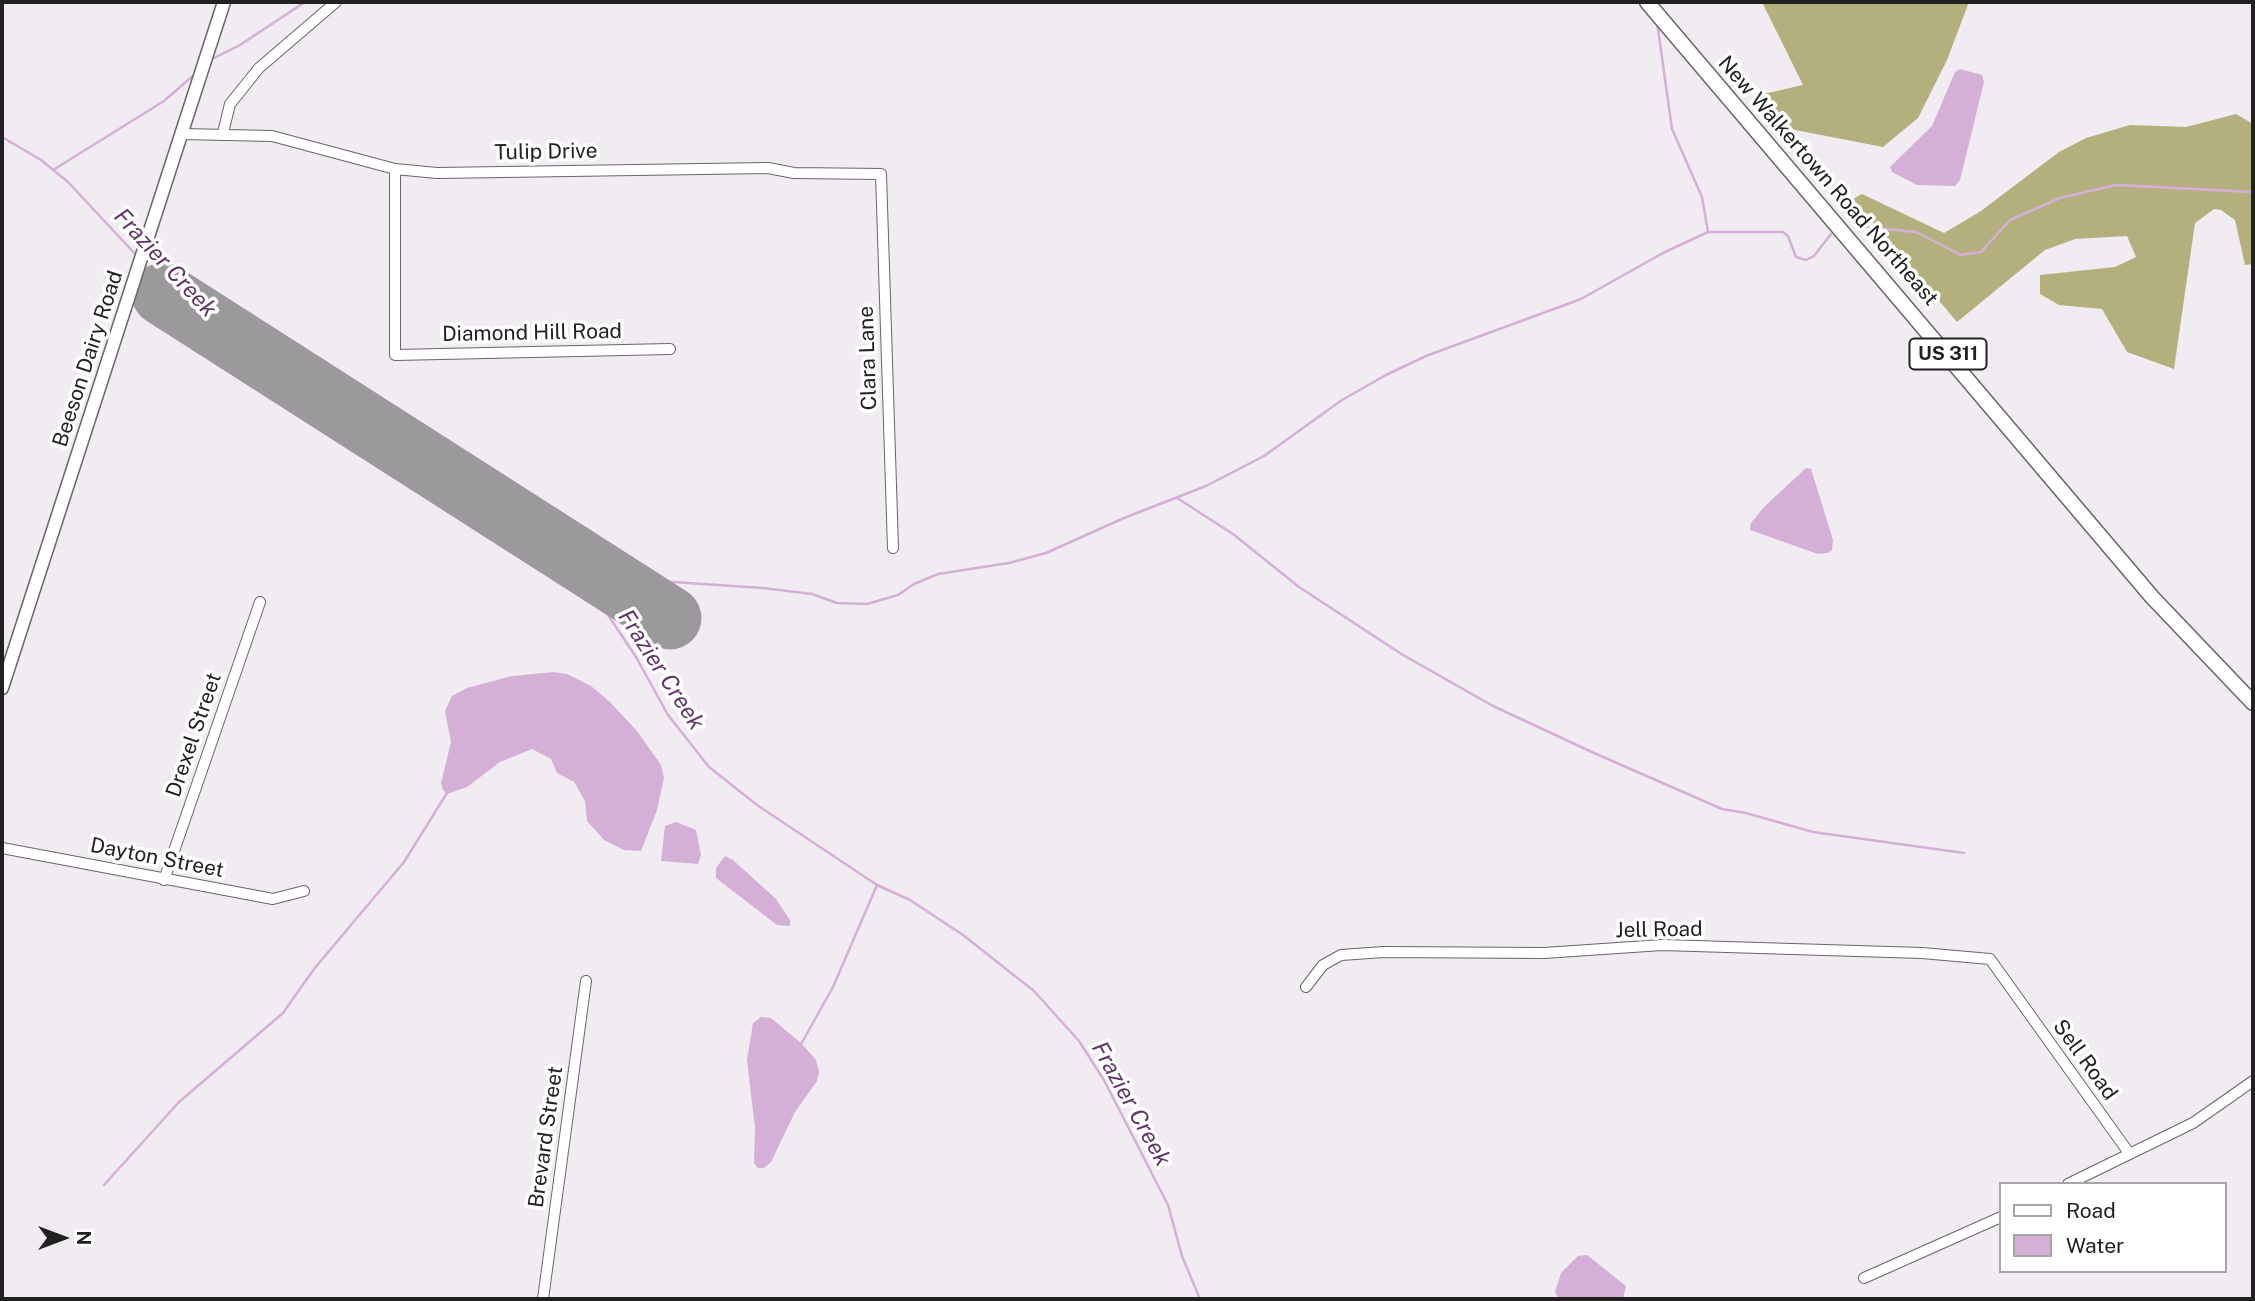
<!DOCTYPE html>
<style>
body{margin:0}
#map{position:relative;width:2255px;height:1301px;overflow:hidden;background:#f0ecf1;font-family:"Public Sans",sans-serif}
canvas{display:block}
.frame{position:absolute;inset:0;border:4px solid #222122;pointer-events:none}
.legend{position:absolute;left:1999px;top:1182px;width:228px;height:91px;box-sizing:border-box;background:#fff;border:2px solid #a7a6a7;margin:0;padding:9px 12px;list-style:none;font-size:21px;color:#222122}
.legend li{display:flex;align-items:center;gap:14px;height:35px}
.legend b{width:35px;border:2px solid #a7a6a7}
.north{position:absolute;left:28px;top:1203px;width:70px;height:70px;-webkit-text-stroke:5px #fff;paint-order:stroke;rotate:90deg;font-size:19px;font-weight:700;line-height:28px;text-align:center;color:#222122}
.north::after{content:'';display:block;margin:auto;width:24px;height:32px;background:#222122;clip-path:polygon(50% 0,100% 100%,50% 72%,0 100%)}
</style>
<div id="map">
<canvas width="2255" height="1301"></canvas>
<div class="frame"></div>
<ul class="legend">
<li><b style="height:9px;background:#fff"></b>Road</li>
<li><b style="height:19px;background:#d4b0d7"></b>Water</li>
</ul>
<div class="north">N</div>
</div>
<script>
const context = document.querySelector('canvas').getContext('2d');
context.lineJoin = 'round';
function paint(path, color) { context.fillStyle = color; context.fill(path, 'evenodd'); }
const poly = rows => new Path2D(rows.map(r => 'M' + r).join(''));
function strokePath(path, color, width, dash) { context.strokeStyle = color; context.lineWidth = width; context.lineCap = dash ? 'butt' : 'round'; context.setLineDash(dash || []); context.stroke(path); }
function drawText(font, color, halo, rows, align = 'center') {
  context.font = font + ' "Public Sans",sans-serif'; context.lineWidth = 7; context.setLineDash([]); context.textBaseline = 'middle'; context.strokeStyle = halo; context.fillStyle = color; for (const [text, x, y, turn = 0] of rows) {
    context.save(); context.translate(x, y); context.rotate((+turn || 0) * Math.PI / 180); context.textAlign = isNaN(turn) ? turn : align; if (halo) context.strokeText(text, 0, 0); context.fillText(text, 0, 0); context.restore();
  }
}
paint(poly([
 [1762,2,1969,2,1947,60,1918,118,1883,147,1785,128,1759,95,1803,85],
 [2236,114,2253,124,2253,264,2245,265,2235,220,2221,210,2214,209,2195,223,2174,369,2127,352,2102,309,2059,305,2040,294,2040,275,2115,267,2136,257,2127,236,2075,239,2045,250,1957,322,1853,199,1862,194,1944,233,1981,211,2059,152,2086,138,2130,125,2186,127]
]), '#b4b07e');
paint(poly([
 [1960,69,1982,75,1984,82,1960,180,1955,186,1917,185,1892,172,1890,167,1932,126,1955,72],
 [1806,468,1811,469,1833,540,1832,550,1828,553,1818,554,1750,530,1751,523,1764,507],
 [554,672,567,674,591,686,609,701,637,731,661,765,664,778,657,810,641,851,624,850,604,840,587,821,585,801,574,782,557,773,551,759,532,749,500,762,467,787,447,794,443,790,441,783,451,742,445,711,452,696,467,688,512,676],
 [676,822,696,830,701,855,698,864,661,861,665,826],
 [725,856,733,860,776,899,790,920,790,926,777,925,716,878,716,868],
 [761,1017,771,1018,802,1044,816,1060,819,1072,817,1081,795,1112,771,1162,764,1168,758,1168,754,1163,755,1128,747,1060,753,1023],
 [1587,1255,1626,1286,1623,1299,1559,1299,1555,1292,1561,1273,1578,1256]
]), '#d4b0d7');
strokePath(poly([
 [1657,22,1672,129,1702,197,1708,232],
 [210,60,240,45,305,2],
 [2,137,41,160,68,182,137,256],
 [53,170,164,101,195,74],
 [1855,226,1916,232,1961,255,1981,252,2010,220,2060,198,2116,185,2253,192],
 [144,264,201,328,312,387,376,415,445,459,494,500,531,525,567,557,582,576,636,657,668,715,709,767,757,805,877,885,910,900,963,935,1034,991,1079,1041,1104,1080,1168,1205,1182,1256,1200,1299],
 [1177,498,1233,534,1299,587,1403,655,1493,706,1594,753,1722,809,1746,813,1813,832,1964,853],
 [582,576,763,588,812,594,837,603,867,604,898,595,914,584,938,574,1009,563,1046,553,1124,518,1206,486,1264,456,1342,400,1386,375,1426,356,1581,299,1663,253,1708,232,1783,232,1788,236,1796,257,1806,260,1814,256,1831,234],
 [800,1046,833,987,877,885],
 [104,1185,179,1102,283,1013,314,969,404,862,447,793]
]), '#d4b0d7', 2.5);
strokePath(poly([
 [163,294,670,618]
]), '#9c999c', 63);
const minor = poly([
 [223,133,230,104,259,68,336,2],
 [182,134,272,136,395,169,437,173,768,168,794,173,881,174,893,548],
 [395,169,395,355,670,349],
 [2,848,273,899,304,891],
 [164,880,260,602],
 [1306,987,1323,965,1341,955,1384,952,1544,953,1662,945,1922,953,1990,959,2129,1153],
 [2068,1184,2193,1123,2253,1081],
 [1864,1278,2001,1217],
 [543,1299,586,981]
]);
const tertiary = poly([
 [2,688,224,2]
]);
const primary = poly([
 [1647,2,2152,597,2253,703]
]);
strokePath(minor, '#696569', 12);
strokePath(tertiary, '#696569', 15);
strokePath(primary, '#696569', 17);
strokePath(minor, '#fff', 10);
strokePath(tertiary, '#fff', 12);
strokePath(primary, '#fff', 14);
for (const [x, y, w] of [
 [1948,354,77]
]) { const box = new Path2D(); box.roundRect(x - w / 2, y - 15.5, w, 31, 5); context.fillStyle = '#fff'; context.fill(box); strokePath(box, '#222122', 2); }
drawText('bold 19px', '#222122', null, [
 ["US 311",1948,354]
]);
drawText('21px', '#222122', '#fff', [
 ["Tulip Drive",546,152,-1],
 ["New Walkertown Road Northeast",1828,181,49],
 ["Diamond Hill Road",532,333,-1],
 ["Clara Lane",868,358,-92],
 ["Beeson Dairy Road",88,359,-72],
 ["Drexel Street",194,735,-71],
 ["Dayton Street",157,858,11],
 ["Jell Road",1659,930,-1],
 ["Sell Road",2085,1060,54],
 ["Brevard Street",546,1137,-82]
]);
drawText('italic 23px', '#613567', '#fff', [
 ["Frazier Creek",165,263,47],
 ["Frazier Creek",661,670,57],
 ["Frazier Creek",1131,1104,61]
]);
</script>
